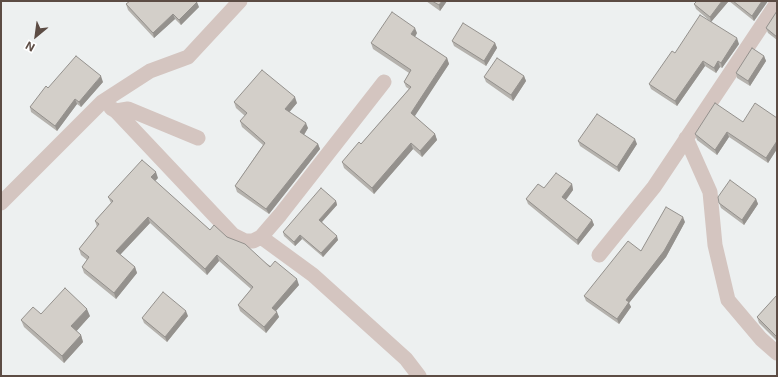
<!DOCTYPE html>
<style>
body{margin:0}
#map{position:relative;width:778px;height:377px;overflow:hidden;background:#edf0f0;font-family:Inter,sans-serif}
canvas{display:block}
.frame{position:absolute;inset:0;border:2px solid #5c4c44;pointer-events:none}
.north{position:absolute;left:16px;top:16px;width:40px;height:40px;-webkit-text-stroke:3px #fff;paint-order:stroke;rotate:209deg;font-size:11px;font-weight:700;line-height:16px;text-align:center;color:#5c4c44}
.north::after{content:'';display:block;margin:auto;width:14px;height:18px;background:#5c4c44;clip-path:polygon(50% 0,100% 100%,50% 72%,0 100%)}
</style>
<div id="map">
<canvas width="778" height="377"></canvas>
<div class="frame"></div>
<div class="north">N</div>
</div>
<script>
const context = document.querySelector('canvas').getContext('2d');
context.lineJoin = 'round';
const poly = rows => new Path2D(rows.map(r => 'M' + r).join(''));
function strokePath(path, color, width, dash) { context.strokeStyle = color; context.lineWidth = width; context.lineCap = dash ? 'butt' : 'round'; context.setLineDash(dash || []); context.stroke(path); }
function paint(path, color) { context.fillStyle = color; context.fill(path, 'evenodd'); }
strokePath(poly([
 [111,108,116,111,128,109,198,138],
 [116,111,233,235,245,241,253,241,261,237,280,215,384,82],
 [686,138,710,192,715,245,728,300,761,339,777,353],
 [1,203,102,102,150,71,188,57,240,1],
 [261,237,313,275,406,359,419,376],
 [599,255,654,187,777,3]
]), '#d4c5c0', 15);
paint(poly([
 [426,1,447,1,440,11],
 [729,1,768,1,754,21],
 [728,2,711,22,696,9,694,4],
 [126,4,199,7,181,25,175,19,154,38,128,10],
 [777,11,777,40,768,33,766,28],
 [417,33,415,37,447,58,449,64,414,116,435,134,437,140,422,157,413,149,374,194,344,168,342,162,361,144,409,89,406,87,404,82,409,73,373,49,371,43],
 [452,41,495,43,497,48,486,66,454,46],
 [739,44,722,68,720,67,716,73,705,66,677,106,651,89,649,84,675,53],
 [764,56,766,61,750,86,737,78,736,73],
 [524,76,526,81,513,101,486,82,484,77],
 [103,82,81,107,77,104,57,131,31,112,30,107,48,88],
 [234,102,297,103,289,112,308,128,304,135,318,144,320,149,269,214,237,192,235,186,263,145,242,127,240,121,245,116,236,108],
 [777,118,777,149,768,163,729,137,717,155,697,140,695,134,743,122],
 [578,141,637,144,619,172,580,146],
 [158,178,155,181,210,230,227,237,299,285,276,311,279,317,266,333,240,311,238,305,251,289,219,261,207,275,150,223,120,255,135,267,137,273,116,299,84,273,82,267,87,260,81,255,79,249,97,227,95,221,111,203,108,197],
 [572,184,573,190,566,200,592,220,594,225,578,245,528,204,526,199,544,188],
 [756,199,758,204,744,225,721,208,719,203],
 [336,201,337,205,322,222,338,240,323,257,302,239,295,246,284,236,283,232],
 [685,222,666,257,629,303,631,307,619,324,586,301,584,296,641,251],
 [777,295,777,341,759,323,757,317],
 [41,314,90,316,76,331,81,335,83,342,64,363,24,327,21,320],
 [188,316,167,342,144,323,142,318]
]), '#b5b2ad');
paint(poly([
 [442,1,447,1,440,11,439,5],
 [722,1,728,1,728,2,711,22,710,17],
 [762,1,768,1,754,21,752,16],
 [197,2,199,7,181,25,179,20],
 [173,14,175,19,154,38,153,33],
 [415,28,417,33,413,40,411,34],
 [737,38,739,44,722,68,721,63],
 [495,43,497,48,486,66,484,61],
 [764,56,766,61,750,86,748,81],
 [447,58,449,64,413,119,411,113],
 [703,61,705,66,677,106,675,101],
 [718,61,720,67,716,73,714,68],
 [101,76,103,82,81,107,79,102],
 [524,76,526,81,513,101,511,95],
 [295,97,297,103,287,115,285,109],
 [75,99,77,104,57,131,55,126],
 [306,123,308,128,302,138,300,132],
 [727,132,729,137,717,155,715,150],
 [435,134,437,140,422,157,420,151],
 [635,139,637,144,619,172,617,167],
 [777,141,777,149,768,163,766,158],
 [411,143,413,149,374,194,372,188],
 [318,144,320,149,269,214,266,209],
 [156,172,158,178,153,183,151,177],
 [572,184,573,190,564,202,562,197],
 [756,199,758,204,744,225,742,220],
 [336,201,337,205,320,224,319,220],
 [148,217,150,223,118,257,116,251],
 [683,217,685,222,666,257,629,303,631,307,619,324,617,319,626,300],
 [592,220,594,225,578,245,577,240],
 [300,235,302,239,295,246,294,242],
 [337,236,338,240,323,257,321,253],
 [217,255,219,261,207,275,205,269],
 [135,267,137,273,116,299,114,293],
 [297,279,299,285,274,313,272,308],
 [87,309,90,316,74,334,71,326],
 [186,311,188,316,167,342,165,337],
 [277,312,279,317,266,333,264,327],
 [81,335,83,342,64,363,62,356]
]), '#94918d');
const building = poly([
 [130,1,196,1,197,2,179,20,173,14,153,33,126,4,130,1],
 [432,1,442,1,439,5,432,1],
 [697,1,722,1,710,17,694,4,697,1],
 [733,1,762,1,752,16,733,1],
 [777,11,777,37,766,28,777,11],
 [392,12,415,28,411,34,447,58,411,113,435,134,420,151,411,143,372,188,342,162,359,142,361,144,411,87,404,82,411,70,371,43,392,12],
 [700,15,737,38,721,63,718,61,714,68,703,61,675,101,649,84,672,51,675,53,700,15],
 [463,23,495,43,484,61,452,41,463,23],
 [752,48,764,56,748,81,736,73,752,48],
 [76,56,101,76,79,102,75,99,55,126,30,107,46,86,48,88,76,56],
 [497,58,524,76,511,95,484,77,497,58],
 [262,70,295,97,285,109,306,123,300,132,318,144,266,209,235,186,265,143,240,121,247,113,234,102,262,70],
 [715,103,743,122,755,103,777,118,777,141,766,158,727,132,715,150,695,134,715,103],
 [597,114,635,139,617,167,578,141,597,114],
 [142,160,156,172,151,177,210,230,214,225,227,237,245,244,270,267,275,261,297,279,272,308,277,312,264,327,238,305,253,287,217,255,205,269,148,217,116,251,135,267,114,293,82,267,89,257,79,249,99,224,95,221,113,201,108,197,142,160],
 [556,173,572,184,562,197,592,220,577,240,526,199,538,184,544,188,556,173],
 [730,180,756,199,742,220,719,203,718,197,730,180],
 [321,188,336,201,319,220,337,236,321,253,300,235,294,242,283,232,321,188],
 [666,207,683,217,664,251,626,300,629,302,617,319,584,296,628,241,641,251,666,207],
 [65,288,87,309,71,326,81,335,62,356,21,320,33,307,41,314,65,288],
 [163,292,186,311,165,337,142,318,163,292],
 [777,295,777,337,757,317,777,295]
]);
paint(building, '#d3cfc9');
strokePath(building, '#94918d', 1);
</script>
